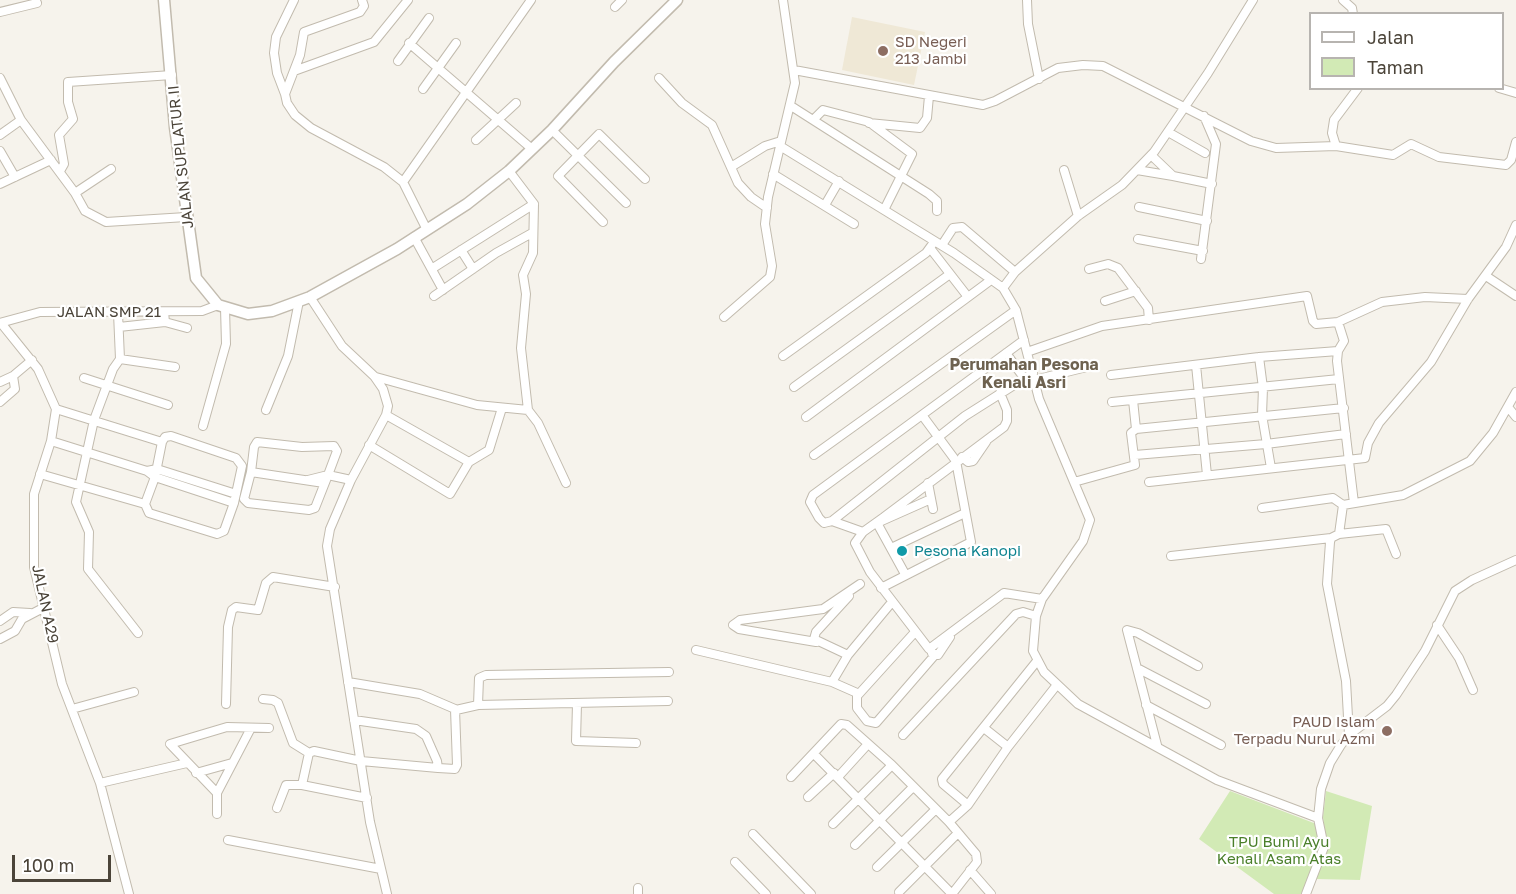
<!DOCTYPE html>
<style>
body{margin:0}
#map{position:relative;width:1516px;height:894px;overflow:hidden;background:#f6f3ec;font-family:"Golos Text",sans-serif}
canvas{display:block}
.legend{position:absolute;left:1309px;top:12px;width:195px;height:78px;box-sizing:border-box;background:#fff;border:2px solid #b7b4b0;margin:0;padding:8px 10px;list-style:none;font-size:18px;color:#4b4439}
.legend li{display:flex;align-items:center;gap:12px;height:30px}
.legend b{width:30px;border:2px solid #b7b4b0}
.scale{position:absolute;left:12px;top:855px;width:99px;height:27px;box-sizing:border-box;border:3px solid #4b4439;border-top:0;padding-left:8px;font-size:18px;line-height:21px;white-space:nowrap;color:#4b4439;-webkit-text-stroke:4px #fff;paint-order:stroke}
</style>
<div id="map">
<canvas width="1516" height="894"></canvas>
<ul class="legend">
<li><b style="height:8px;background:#fff"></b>Jalan</li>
<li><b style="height:16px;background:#d2eab5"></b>Taman</li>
</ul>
<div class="scale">100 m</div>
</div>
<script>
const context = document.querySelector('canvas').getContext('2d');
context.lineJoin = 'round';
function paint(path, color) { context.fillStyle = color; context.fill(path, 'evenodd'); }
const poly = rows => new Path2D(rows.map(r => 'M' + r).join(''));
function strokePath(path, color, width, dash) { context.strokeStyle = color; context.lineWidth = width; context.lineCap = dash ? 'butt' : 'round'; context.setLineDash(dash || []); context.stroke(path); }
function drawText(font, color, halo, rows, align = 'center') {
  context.font = font + ' "Golos Text",sans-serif'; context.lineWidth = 4.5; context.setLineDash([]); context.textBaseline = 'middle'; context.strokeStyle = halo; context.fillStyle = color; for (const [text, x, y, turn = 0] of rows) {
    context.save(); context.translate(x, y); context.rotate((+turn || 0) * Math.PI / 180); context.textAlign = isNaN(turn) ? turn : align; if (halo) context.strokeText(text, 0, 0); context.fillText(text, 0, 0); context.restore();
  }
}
paint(poly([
 [852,17,925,32,914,85,842,70]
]), '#efe8d6');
paint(poly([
 [1230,791,1319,825,1318,856,1301,894,1274,894,1199,839],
 [1326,791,1372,806,1360,880,1316,879,1327,848,1323,817]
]), '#d2eab5');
const minor = poly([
 [362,0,364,6,360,12,304,32,300,55,285,94,287,103,295,115,311,128,384,167,403,182,426,228],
 [1027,0,1028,24,1039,79],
 [1343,0,1352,8,1353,14],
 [615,7,622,0],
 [0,12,37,3],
 [409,43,532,149],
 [398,61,429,18],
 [794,70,983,105,995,101,1058,68,1083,65,1103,66,1251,141,1276,148,1336,146,1393,155,1411,144,1439,157,1506,165,1511,160,1516,142],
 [294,71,374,42,408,0],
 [0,78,21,120,75,193,111,169],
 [659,78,682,103,712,125,738,183,751,197,767,208],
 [1499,88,1516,93],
 [423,89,456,43],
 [285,94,277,73,274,53,276,37,294,0],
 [791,106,929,194,937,201,937,211],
 [813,120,823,110,869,122,912,154,884,210],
 [869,123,920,128,927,118,929,96],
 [552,130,626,203],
 [1168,132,1205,153],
 [0,135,21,120],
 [476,140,516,103],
 [780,146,954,253,1003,288,1016,310,1039,399,1090,520,1083,541,1042,599,1036,616,1033,651,1044,672,1078,704,1217,780,1318,818],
 [1336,146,1332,133,1334,120,1358,88],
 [0,151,15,177],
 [1151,155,1173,176,1212,184],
 [731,167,765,146,781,141],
 [1064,170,1078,216],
 [1137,170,1173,176],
 [60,171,64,164,59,135,73,119,68,102,68,82,172,75],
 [773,174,854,224],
 [403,182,531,0],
 [0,184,51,160],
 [75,193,85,211,106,222,186,217],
 [825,205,839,181],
 [1139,207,1207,221],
 [603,222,558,176,599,134,645,179],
 [414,237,443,290],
 [1138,239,1203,251],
 [942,245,953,228,962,227,1015,272],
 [930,248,968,297],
 [461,250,473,269],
 [1201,259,1216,144,1204,116],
 [433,268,534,204],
 [1089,269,1108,264,1118,268,1148,308,1149,320],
 [1486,276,1516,296],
 [1003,288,1015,272,1078,216,1122,185,1154,152,1208,73,1253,0],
 [434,296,496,253,532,233],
 [310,297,342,346,374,376,383,389,388,406,386,415,351,480,330,529,327,546,370,822,387,894],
 [1105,301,1136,291],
 [118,313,120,359,113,369,94,420,76,502,89,532,88,569,138,633],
 [724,317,770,277,772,266,765,224,768,197,795,83,783,0],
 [165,322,187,328],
 [1338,322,1382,302,1425,297,1468,299],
 [0,323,40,312,202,311,218,305],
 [1,323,38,369,56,409,51,441,34,494,34,567,62,684,100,783,129,894],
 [119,327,165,322,164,312],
 [1024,340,813,495,810,502,819,518,824,523,832,521,965,416,1033,373],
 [1027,352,1102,326,1307,296,1313,321,1316,324,1338,322,1344,341,1338,351,1337,361,1354,503],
 [1006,353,1024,378],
 [783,356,926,253,934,242],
 [1259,357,1263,388,1262,415,1271,468],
 [120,359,175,367],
 [1196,365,1207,475],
 [1111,375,1259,357,1338,351],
 [376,377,477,405,528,410,521,348,526,294,523,275,533,253,534,204,509,171],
 [84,378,168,405],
 [1034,380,1095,365],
 [0,382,13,376,32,360],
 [794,387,950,274],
 [1133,400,1136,429],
 [0,402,15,389,13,376],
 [1112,402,1339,379],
 [1508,407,1516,417],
 [266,410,288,356,299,301],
 [528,410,538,423,566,483],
 [386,415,469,462],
 [806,417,991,280],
 [203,426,226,344,225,308],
 [51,441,147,471,155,477,234,503],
 [369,445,450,494,469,462,489,450,502,408],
 [814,455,1016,310],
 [1135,455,1266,444,1346,434],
 [962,457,968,462,973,461,986,442],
 [147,471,157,469,236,494],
 [251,472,254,447,257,442,302,447,334,446,337,451,328,475,308,480],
 [40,474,145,504,149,513,217,534,224,531,234,503,242,466,236,458,171,436,165,437,162,442,56,409],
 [1074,482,1135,465,1131,433,1136,429,1344,408],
 [1149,482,1365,458,1368,443,1379,423,1431,362,1468,299,1506,247,1516,225],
 [324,483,251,472,244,499,248,503,309,510,315,508,328,475,351,480],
 [928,483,933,509],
 [145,504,155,477,162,442],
 [1262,508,1333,498,1343,505],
 [832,521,863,532,884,517,1004,427,1007,421,1007,410,1000,393],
 [863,532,855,543,870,572,929,649,1004,593,1042,599],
 [1339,534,1386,529,1396,554],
 [891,548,965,513],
 [1171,556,1331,538],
 [905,574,877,523,931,499],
 [881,588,971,542,956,461,922,415],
 [0,621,13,612,30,613],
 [1437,625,1459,658,1473,690],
 [0,639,15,631,22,619,45,607],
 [816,642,739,629,733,625,740,620,823,609,860,584],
 [696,650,832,682,848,655,892,602],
 [932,653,938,655,950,637],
 [848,655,814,639,816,632,849,596],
 [1137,668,1206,704],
 [348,682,420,694,455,709,457,765,455,769,438,768],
 [832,682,857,693,857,708,867,721,876,723,934,656],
 [858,695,915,632],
 [263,699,273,700,278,703,293,743,309,753],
 [226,704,228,627,232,610,236,607,258,610,266,583,273,577,335,587],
 [577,704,576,741,636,743],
 [478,705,479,678,486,675,669,672],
 [1146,705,1221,745],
 [72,709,134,692],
 [456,710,478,705,668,701],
 [354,720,416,729,426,736,437,761,438,768,361,761,314,751,309,753,302,785,367,798],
 [984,728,1008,747],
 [903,735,1016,614,1023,612,1036,616],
 [1349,735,1346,681,1327,584,1330,542,1331,538,1339,534,1343,505,1403,495,1470,461,1493,433,1516,392],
 [1157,745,1127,630,1138,633,1198,666],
 [814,754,952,894],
 [196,773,232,763],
 [791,777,841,724,847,725,892,765,949,822,976,854,977,862,952,894],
 [838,777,868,744],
 [100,783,187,763],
 [217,793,251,728],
 [808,797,834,773],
 [968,805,943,784,942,779,1037,661],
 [277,808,286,785,302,785],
 [217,814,217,793,170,744,227,727,269,728],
 [949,822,968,805,1008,747,1056,686],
 [833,824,892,765],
 [753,834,811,894],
 [228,840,381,869],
 [855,845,913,787],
 [735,862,766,894],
 [877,867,935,810],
 [970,870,991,894],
 [638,888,638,894],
 [899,892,958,833],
 [1306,894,1324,847,1318,818,1321,789,1330,763,1341,745,1349,735,1387,706,1396,695,1425,651,1455,591,1472,580,1516,560]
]);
const tertiary = poly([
 [164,0,175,127,196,278,218,305,248,314,272,311,310,297,397,249,467,204,509,171,552,130,614,62,677,0]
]);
strokePath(minor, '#c2bbae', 10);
strokePath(tertiary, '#c2bbae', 13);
strokePath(minor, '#fff', 8);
strokePath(tertiary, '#fff', 10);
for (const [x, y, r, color] of [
 [883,51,6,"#8d6e63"],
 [902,551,6,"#0f9aa8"],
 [1387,731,6,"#8d6e63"]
]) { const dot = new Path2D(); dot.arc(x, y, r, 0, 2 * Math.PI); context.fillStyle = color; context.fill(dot); strokePath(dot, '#fff', 2); }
drawText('15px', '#785e54', '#fff', [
 ["SD Negeri",895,42],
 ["213 Jambi",895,59],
 ["PAUD Islam",1375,722,"right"],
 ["Terpadu Nurul Azmi",1375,739,"right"]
], 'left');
drawText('15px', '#4b4439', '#fff', [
 ["JALAN SUPLATUR II",181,157,-96],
 ["JALAN SMP 21",109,312],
 ["JALAN A29",45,604,78]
]);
drawText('15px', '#0d838f', '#fff', [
 ["Pesona Kanopi",914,551]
], 'left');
drawText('15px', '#4a7f2a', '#fff', [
 ["TPU Bumi Ayu",1279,842],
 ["Kenali Asam Atas",1279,859]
]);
drawText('bold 16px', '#6e6250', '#fff', [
 ["Perumahan Pesona",1024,365],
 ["Kenali Asri",1024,383]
]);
</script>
